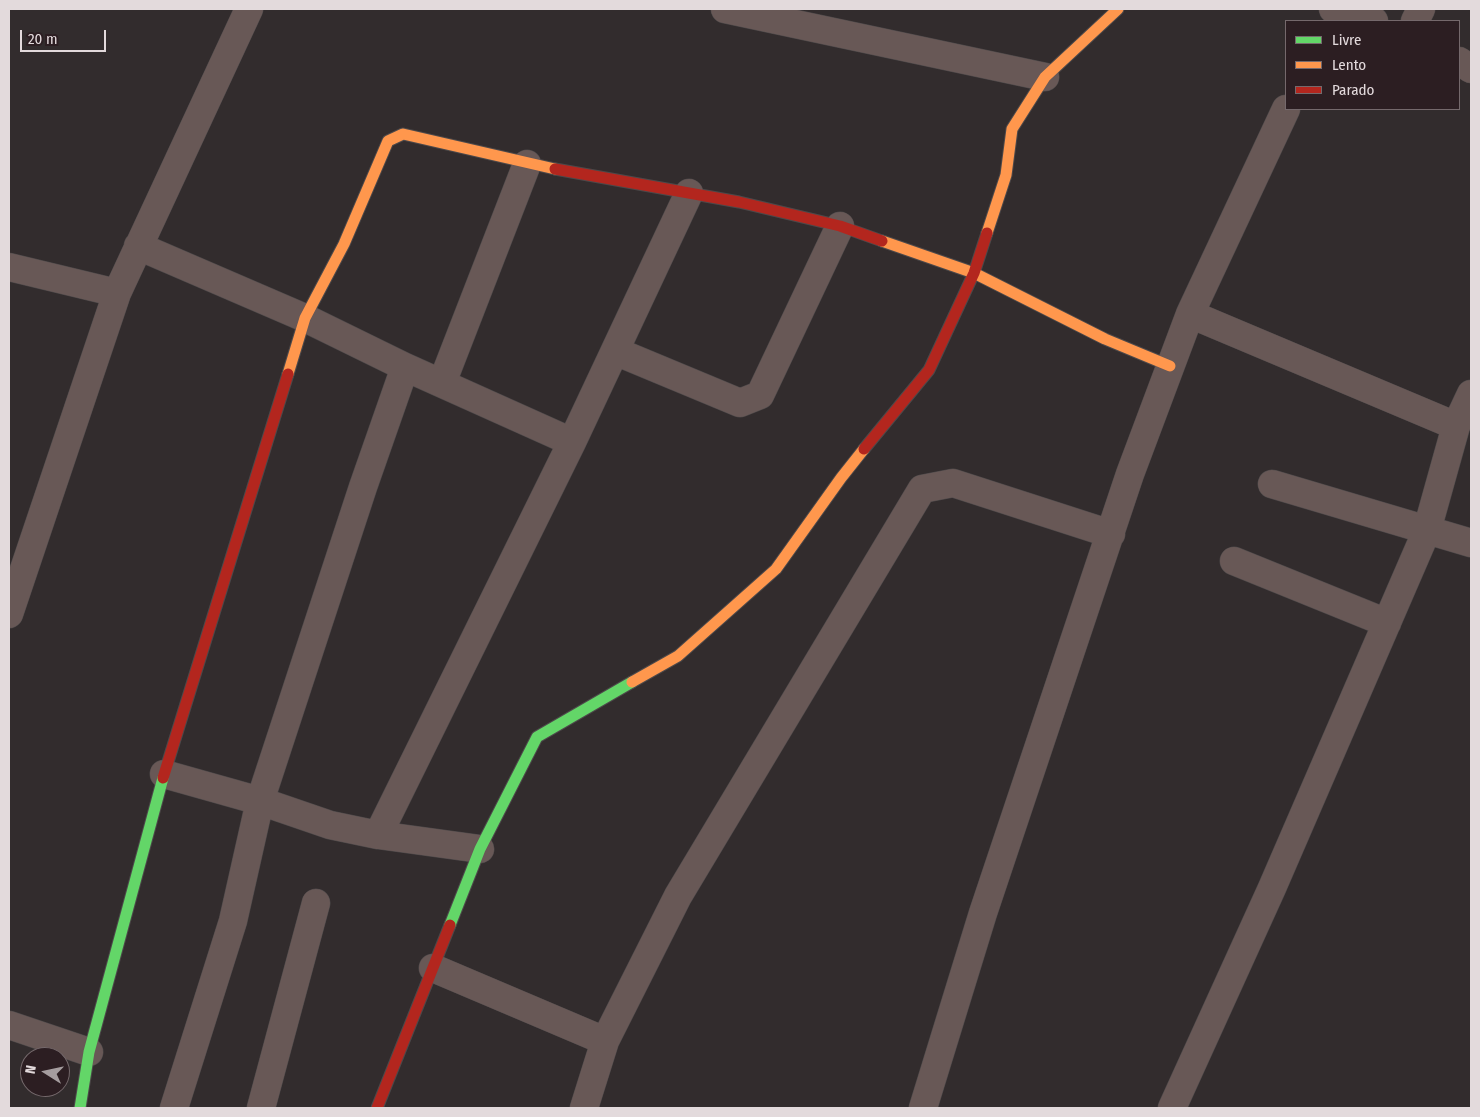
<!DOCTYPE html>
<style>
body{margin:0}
#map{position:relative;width:1480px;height:1117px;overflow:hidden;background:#322c2d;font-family:"Fira Sans Condensed",sans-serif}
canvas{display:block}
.frame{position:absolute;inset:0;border:10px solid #e3dadc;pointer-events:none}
.legend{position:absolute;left:1285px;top:20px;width:175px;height:90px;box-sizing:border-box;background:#2c1e22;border:1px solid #75696c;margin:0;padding:6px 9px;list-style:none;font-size:15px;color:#e3dadc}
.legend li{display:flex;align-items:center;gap:10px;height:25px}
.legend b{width:25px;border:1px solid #75696c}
.north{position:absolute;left:20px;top:1047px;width:50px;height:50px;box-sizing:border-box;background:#2c1e22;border:1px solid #75696c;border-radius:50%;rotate:280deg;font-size:14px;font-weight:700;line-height:20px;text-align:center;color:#e3dadc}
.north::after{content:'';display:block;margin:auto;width:18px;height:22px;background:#a59d9f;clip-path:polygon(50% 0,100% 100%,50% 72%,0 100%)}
.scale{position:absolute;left:20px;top:30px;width:86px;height:22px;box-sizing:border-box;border:2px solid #e3dadc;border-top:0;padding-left:6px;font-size:15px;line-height:18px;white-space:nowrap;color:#e3dadc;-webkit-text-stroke:4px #2c1e22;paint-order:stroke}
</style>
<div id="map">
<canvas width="1480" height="1117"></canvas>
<div class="frame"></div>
<ul class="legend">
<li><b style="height:6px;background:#63d668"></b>Livre</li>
<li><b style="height:6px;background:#ff974d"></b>Lento</li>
<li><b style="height:6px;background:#b3261e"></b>Parado</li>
</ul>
<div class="north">N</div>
<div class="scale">20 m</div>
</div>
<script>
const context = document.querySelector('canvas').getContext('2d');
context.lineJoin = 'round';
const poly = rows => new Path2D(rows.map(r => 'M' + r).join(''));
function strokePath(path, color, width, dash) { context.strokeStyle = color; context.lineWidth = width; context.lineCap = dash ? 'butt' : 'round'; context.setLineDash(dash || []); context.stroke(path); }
const street = poly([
 [725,9,1045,77],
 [1333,9,1374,21],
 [1415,21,1421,9],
 [1459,61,1471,69],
 [138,246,305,318,405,367,572,442],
 [9,267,117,293],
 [1190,314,1456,426],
 [615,351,740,403,760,395,840,226],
 [442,383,527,164],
 [1272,484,1471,543],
 [1234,561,1387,623],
 [9,614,117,293,249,9],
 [164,774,260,801,330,825,378,835,572,442,689,193],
 [378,835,480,849],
 [433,968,605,1041],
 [9,1025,89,1052],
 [174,1108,233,921,260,801,363,487,405,367],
 [261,1108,316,903],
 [584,1108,605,1041,678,896,922,489,953,483,1111,534],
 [923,1108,983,913,1130,474,1190,314,1286,109],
 [1172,1108,1272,888,1427,530,1456,426,1471,394]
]);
const fast = poly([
 [450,925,480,849,537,737,632,682],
 [80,1108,89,1052,163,778]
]);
const slow = poly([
 [987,233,1006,175,1012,129,1045,77,1118,9],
 [882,241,974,273,1105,339,1170,366],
 [288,374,305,318,344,244,388,141,403,134,555,169],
 [632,682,678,656,776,569,841,478,864,449]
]);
const jam = poly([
 [555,169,739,202,840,226,882,241],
 [864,449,929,370,974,273,987,233],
 [163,778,288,374],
 [377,1108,450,925]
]);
strokePath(street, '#4d494a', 29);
strokePath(fast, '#4d494a', 13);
strokePath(slow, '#4d494a', 13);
strokePath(jam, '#4d494a', 13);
strokePath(street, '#685856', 28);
strokePath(fast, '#63d668', 11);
strokePath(slow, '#ff974d', 11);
strokePath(jam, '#b3261e', 11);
</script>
